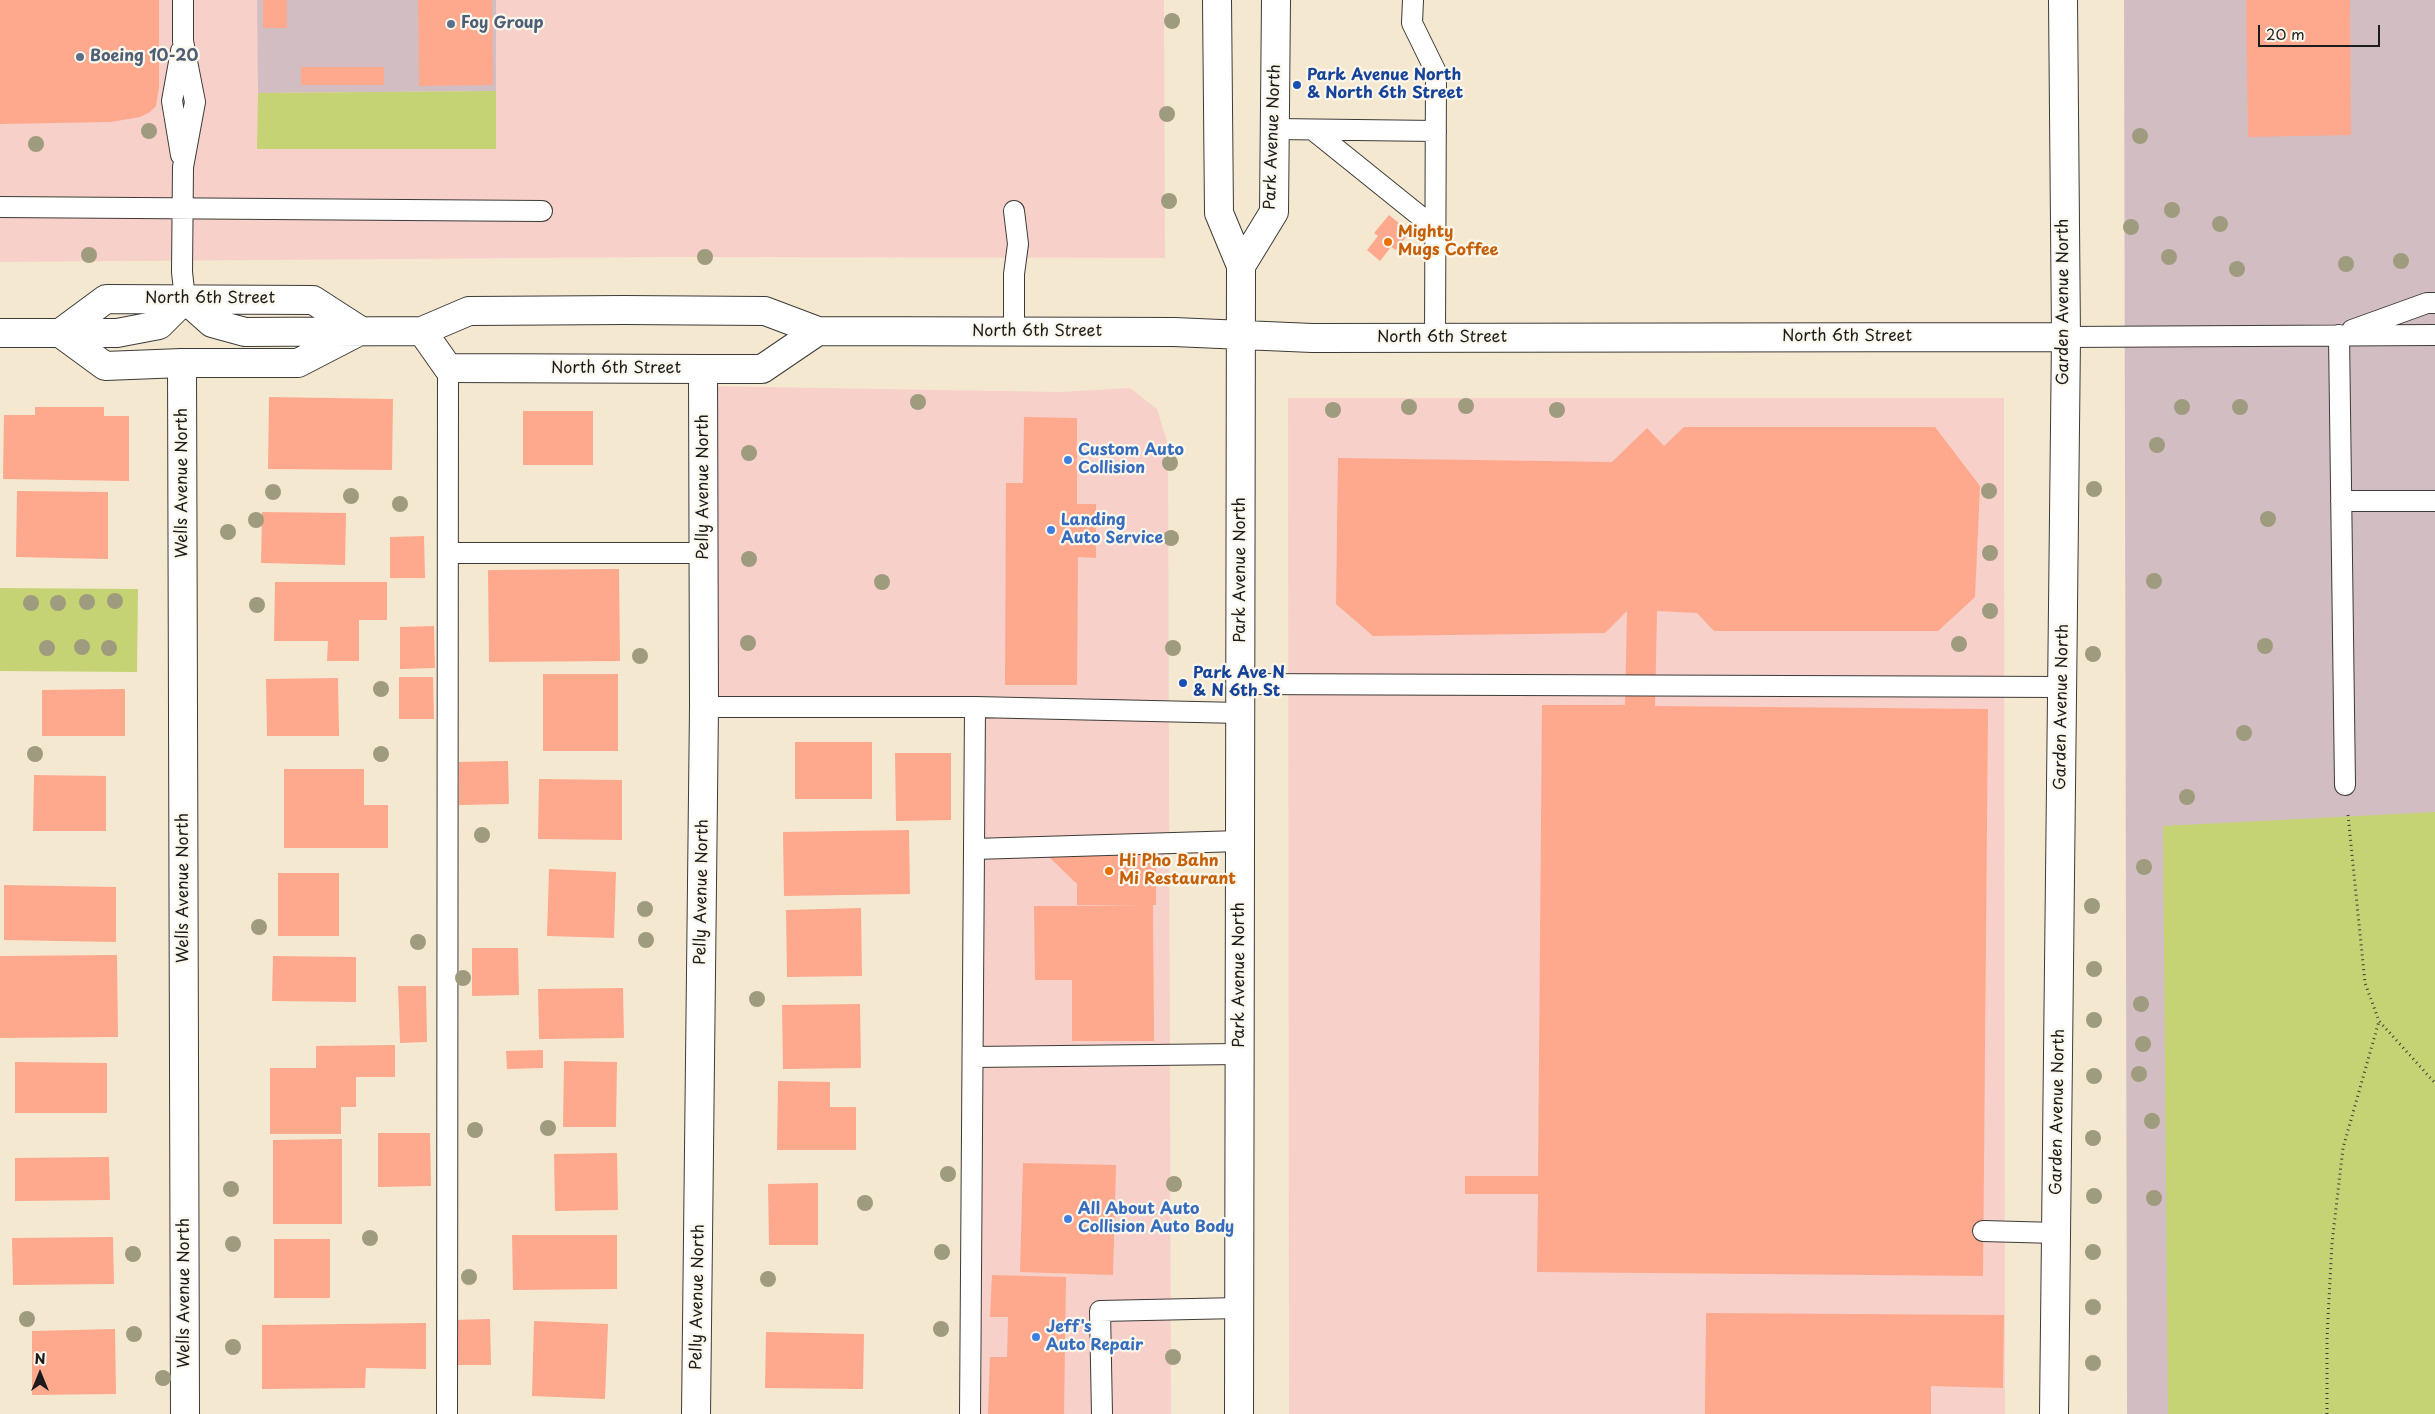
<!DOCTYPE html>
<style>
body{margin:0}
#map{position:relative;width:2435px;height:1414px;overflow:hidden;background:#f5e8d1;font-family:"Playpen Sans",sans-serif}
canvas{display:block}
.north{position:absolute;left:15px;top:1349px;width:50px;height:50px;-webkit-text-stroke:4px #fbf7ec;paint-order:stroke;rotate:0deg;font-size:14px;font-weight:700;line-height:20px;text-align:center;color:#1c1c1c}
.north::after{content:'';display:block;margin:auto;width:18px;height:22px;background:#1c1c1c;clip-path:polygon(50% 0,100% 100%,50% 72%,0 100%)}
.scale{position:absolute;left:2258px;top:25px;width:122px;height:22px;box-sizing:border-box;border:2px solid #1c1c1c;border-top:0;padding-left:6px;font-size:15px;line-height:18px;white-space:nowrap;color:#1c1c1c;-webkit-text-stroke:4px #fbf7ec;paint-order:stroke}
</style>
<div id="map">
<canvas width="2435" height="1414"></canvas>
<div class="north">N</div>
<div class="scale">20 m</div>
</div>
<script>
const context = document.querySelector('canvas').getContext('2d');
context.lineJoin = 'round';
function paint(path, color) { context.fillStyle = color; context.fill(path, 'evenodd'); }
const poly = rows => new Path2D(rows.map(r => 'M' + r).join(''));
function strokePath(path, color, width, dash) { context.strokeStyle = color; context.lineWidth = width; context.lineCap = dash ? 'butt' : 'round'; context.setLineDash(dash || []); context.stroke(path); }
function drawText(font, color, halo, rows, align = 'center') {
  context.font = font + ' "Playpen Sans",sans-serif'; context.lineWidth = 4.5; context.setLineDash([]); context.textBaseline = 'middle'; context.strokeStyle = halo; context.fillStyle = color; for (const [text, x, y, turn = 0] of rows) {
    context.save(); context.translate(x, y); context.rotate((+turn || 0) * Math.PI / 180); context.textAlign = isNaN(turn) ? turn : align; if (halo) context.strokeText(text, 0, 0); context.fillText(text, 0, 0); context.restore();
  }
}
paint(poly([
 [0,0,1164,0,1165,258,667,257,0,262],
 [703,386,1060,392,1130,388,1157,409,1168,445,1171,1414,970,1414,975,707,704,707],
 [1288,398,2004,398,2005,1414,1289,1414]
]), '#f7d0ca');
paint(poly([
 [257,0,496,0,496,91,258,93],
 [2124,0,2435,0,2435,1414,2127,1414]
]), '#d2bec2');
paint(poly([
 [496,91,496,149,257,149,258,93],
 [0,588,138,589,137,672,0,671],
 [2435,812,2435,1414,2168,1414,2163,826]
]), '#c6d374');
paint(poly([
 [0,0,159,0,159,87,156,106,150,112,140,117,111,122,0,124],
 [263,0,287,0,287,28,263,28],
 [418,0,492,0,493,85,419,86],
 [2246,0,2350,0,2351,135,2248,137],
 [301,67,384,67,384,85,301,85],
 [1389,215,1410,232,1396,250,1391,247,1380,261,1367,250,1378,236,1374,233],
 [269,397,393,399,392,470,268,469],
 [35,407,104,407,104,416,129,416,129,481,3,479,4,415,35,415],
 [523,411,593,411,593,465,523,465],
 [1024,417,1077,418,1077,504,1096,504,1096,558,1078,557,1077,685,1005,685,1006,483,1023,483],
 [1684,427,1935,427,1980,486,1975,597,1938,631,1714,631,1697,613,1657,611,1655,706,1988,709,1983,1276,1537,1272,1538,1194,1465,1194,1465,1176,1538,1176,1542,705,1625,705,1627,611,1605,633,1373,636,1336,604,1338,458,1612,462,1647,428,1664,446],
 [17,491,108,492,108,559,16,557],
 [262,512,346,513,345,565,261,563],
 [424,536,425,578,390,578,390,537],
 [619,569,620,661,489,662,488,570],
 [275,582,387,582,387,620,359,620,359,661,327,661,328,641,274,641],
 [434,626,435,668,400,669,400,627],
 [543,674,618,674,618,751,543,751],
 [399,677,433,677,434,719,399,719],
 [338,678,339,736,267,736,266,679],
 [125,689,125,736,42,736,42,690],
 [795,742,872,742,872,799,795,799],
 [895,753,951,753,951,820,896,821],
 [508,761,509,804,459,805,459,762],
 [284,769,364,769,364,805,388,805,388,848,284,848],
 [34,775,106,776,106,831,33,831],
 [539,779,622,780,622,840,538,839],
 [909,830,910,894,784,896,783,832],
 [1045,853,1156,854,1156,905,1153,905,1154,1041,1072,1041,1072,980,1035,980,1034,906,1146,906,1077,905,1077,884],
 [549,869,616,872,614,938,547,936],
 [278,873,339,873,339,936,278,936],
 [4,885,116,887,116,942,4,940],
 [861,908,862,976,787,977,786,910],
 [472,948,518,948,519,995,472,996],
 [117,955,118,1037,0,1038,0,956],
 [273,956,356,957,356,1002,272,1001],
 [398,986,426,986,427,1042,400,1043],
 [623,988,624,1038,539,1039,538,989],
 [860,1004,861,1068,783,1069,782,1005],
 [395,1045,395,1077,356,1077,356,1107,341,1107,341,1134,270,1134,270,1068,316,1068,316,1046],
 [543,1050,543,1068,507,1069,506,1051],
 [564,1061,617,1062,616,1127,563,1127],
 [15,1062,107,1063,107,1113,15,1113],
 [778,1081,830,1082,830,1107,856,1107,856,1150,777,1150],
 [378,1133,430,1133,431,1186,378,1187],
 [342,1139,342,1224,273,1224,273,1140],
 [617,1153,618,1210,555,1211,554,1154],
 [109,1157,110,1200,15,1201,15,1158],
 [1023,1163,1116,1165,1113,1275,1020,1272],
 [818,1183,818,1245,769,1245,768,1184],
 [512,1235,617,1235,617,1289,513,1290],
 [113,1237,114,1284,13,1285,12,1238],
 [274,1239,330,1239,330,1298,274,1298],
 [992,1275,1066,1277,1064,1414,988,1414,990,1357,1007,1357,1008,1317,990,1317],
 [1706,1313,2004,1315,2003,1388,1931,1386,1931,1414,1705,1414],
 [490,1319,491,1365,454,1365,453,1320],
 [534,1321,608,1324,605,1399,532,1396],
 [426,1323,426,1369,366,1368,365,1388,262,1389,262,1325],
 [115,1329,116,1394,32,1395,32,1331],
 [766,1332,864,1334,863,1389,765,1388]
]), '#fea88d');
const service = poly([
 [183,0,183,41,195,102,183,167,182,272,185,299],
 [1413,0,1412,23,1436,72,1435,338],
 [1276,129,1436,131],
 [1313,130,1436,229],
 [181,155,172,101,181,51],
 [0,207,542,211],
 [1014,211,1018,244,1014,274,1014,331],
 [2352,330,2427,303,2435,303],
 [2339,335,2345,785],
 [2066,337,2435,335],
 [2341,501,2435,501],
 [448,553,704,553],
 [1241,684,2062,687],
 [704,707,975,707,970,1414],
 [975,707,1240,713],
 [974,849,1240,841],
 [973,1057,1240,1054],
 [1983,1231,2056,1233],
 [447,1414,448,368],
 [1102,1414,1100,1311,1239,1308]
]);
const minor = poly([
 [182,363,185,1414],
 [696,1414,704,707,703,369]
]);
const tertiary = poly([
 [1217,0,1219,213,1241,266,1239,1414],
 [1241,266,1274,212,1276,0],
 [185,299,212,323,245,332,422,331,469,311,624,310,765,311,818,331,1174,332,1312,338,2066,337],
 [422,331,448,368,703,369,762,369,818,331],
 [0,333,117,333,159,325,185,299],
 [60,333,106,299,313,300,361,331],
 [60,333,105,366,182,363,298,363,356,333],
 [2054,1414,2066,337,2063,0]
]);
strokePath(service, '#3d3b37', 22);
strokePath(minor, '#3d3b37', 30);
strokePath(tertiary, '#3d3b37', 30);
strokePath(poly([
 [2348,815,2365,983,2379,1021,2435,1083],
 [2327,1414,2327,1337,2332,1243,2343,1148,2379,1021]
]), '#3d3b37', 3, [1, 4]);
strokePath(service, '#fff', 20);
strokePath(minor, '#fff', 28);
strokePath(tertiary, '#fff', 28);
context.fillStyle = '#9f9b7e';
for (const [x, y] of [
 [1172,21],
 [1167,114],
 [149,131],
 [2140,136],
 [36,144],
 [1169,201],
 [2172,210],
 [2220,224],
 [2131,227],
 [89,255],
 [705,257],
 [2169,257],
 [2401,261],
 [2346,264],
 [2237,269],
 [918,402],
 [1466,406],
 [1409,407],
 [2182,407],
 [2240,407],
 [1333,410],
 [1557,410],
 [2157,445],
 [749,453],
 [1170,463],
 [2094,489],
 [1989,491],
 [273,492],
 [351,496],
 [400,504],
 [2268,519],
 [256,520],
 [228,532],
 [1171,538],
 [1990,553],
 [749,559],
 [2154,581],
 [882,582],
 [115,601],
 [87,602],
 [31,603],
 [58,603],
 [257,605],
 [1990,611],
 [748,643],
 [1959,644],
 [2265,646],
 [82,647],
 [47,648],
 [109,648],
 [1173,648],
 [2093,654],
 [640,656],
 [381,689],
 [2244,733],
 [35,754],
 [381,754],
 [2187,797],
 [482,835],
 [2144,867],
 [2092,906],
 [645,909],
 [259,927],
 [646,940],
 [418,942],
 [2094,969],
 [463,978],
 [757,999],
 [2141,1004],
 [2094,1020],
 [2143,1044],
 [2139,1074],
 [2094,1076],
 [2152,1121],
 [548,1128],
 [475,1130],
 [2093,1138],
 [948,1174],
 [1174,1184],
 [231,1189],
 [2094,1196],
 [2154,1198],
 [865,1203],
 [370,1238],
 [233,1244],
 [942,1252],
 [2093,1252],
 [133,1254],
 [469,1277],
 [768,1279],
 [2093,1307],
 [27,1319],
 [941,1329],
 [134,1334],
 [233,1347],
 [1173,1357],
 [2093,1363],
 [163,1378]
]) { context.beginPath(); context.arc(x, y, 8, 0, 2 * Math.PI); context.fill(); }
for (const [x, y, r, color] of [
 [451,24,5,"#5c6f8a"],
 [80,57,5,"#5c6f8a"],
 [1297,85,5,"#1a4fb4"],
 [1388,242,5,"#e8710a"],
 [1068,460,5,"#3f7fe0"],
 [1051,530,5,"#3f7fe0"],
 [1183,683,5,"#1a4fb4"],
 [1109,871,5,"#e8710a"],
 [1068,1219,5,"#3f7fe0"],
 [1036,1337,5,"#3f7fe0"]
]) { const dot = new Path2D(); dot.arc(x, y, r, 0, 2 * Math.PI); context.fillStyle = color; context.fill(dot); strokePath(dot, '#fbf7ec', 2); }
drawText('bold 16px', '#4e5e75', '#fbf7ec', [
 ["Foy Group",461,24],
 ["Boeing 10-20",90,57]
], 'left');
drawText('bold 16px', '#164399', '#fbf7ec', [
 ["Park Avenue North",1307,76],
 ["& North 6th Street",1307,94],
 ["Park Ave N",1193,674],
 ["& N 6th St",1193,692]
], 'left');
drawText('16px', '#1c1c1c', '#fbf7ec', [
 ["Park Avenue North",1273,137,-88],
 ["North 6th Street",210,299],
 ["Garden Avenue North",2064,302,-90],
 ["North 6th Street",1037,332],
 ["North 6th Street",1847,337],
 ["North 6th Street",1442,338],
 ["North 6th Street",616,369],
 ["Wells Avenue North",183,483,-90],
 ["Pelly Avenue North",704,487,-90],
 ["Park Avenue North",1241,570,-90],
 ["Garden Avenue North",2062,707,-89],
 ["Wells Avenue North",184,888,-90],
 ["Pelly Avenue North",702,892,-89],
 ["Park Avenue North",1240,975,-90],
 ["Garden Avenue North",2058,1112,-89],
 ["Wells Avenue North",185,1293,-90],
 ["Pelly Avenue North",698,1297,-89]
]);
drawText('bold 16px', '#c56008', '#fbf7ec', [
 ["Mighty",1398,233],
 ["Mugs Coffee",1398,251],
 ["Hi Pho Bahn",1119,862],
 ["Mi Restaurant",1119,880]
], 'left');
drawText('bold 16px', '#366cbe', '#fbf7ec', [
 ["Custom Auto",1078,451],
 ["Collision",1078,469],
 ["Landing",1061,521],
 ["Auto Service",1061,539],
 ["All About Auto",1078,1210],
 ["Collision Auto Body",1078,1228],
 ["Jeff's",1046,1328],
 ["Auto Repair",1046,1346]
], 'left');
</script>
